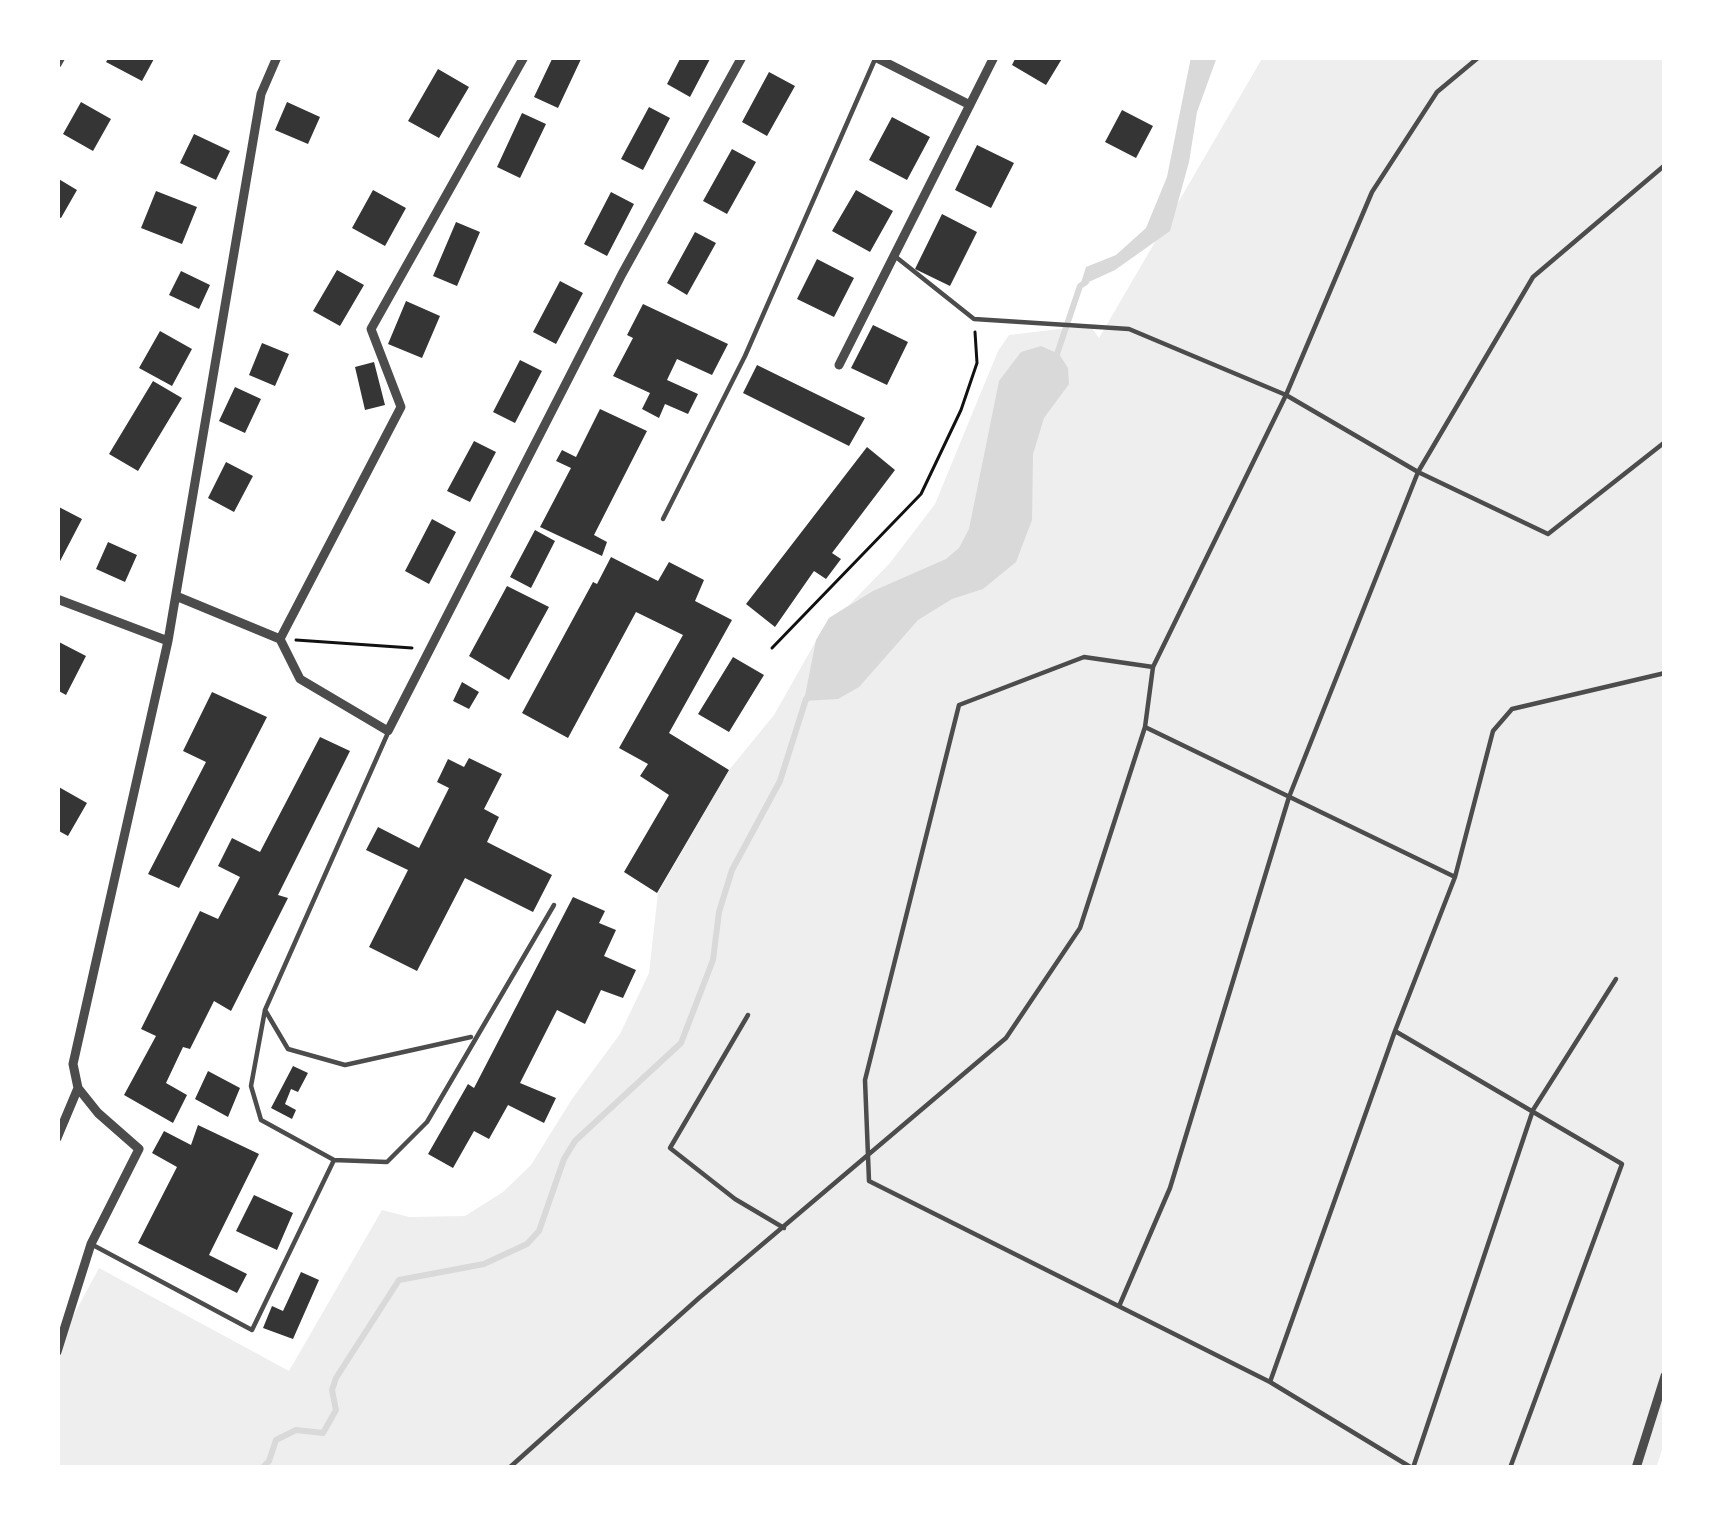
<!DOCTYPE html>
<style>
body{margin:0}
#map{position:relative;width:1722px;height:1525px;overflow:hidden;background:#fff;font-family:Manrope,sans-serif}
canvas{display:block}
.frame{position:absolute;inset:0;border:60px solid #fff;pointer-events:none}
</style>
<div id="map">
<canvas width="1722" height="1525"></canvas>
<div class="frame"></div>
</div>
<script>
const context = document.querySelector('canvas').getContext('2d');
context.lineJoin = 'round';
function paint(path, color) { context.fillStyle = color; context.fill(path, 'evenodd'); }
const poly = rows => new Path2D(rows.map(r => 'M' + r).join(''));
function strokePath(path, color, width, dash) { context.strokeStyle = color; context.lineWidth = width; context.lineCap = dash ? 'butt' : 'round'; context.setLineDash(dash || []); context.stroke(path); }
paint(poly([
 [1263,57,1665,57,1665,1441,1656,1468,57,1468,57,1346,99,1268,289,1371,382,1210,409,1217,465,1216,503,1192,531,1165,572,1099,620,1034,649,973,658,893,729,770,774,715,829,618,849,605,890,563,935,504,998,351,1009,335,1068,328,1092,328,1099,338]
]), '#eee');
paint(poly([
 [1191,57,1217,57,1197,112,1189,162,1170,231,1115,270,1080,286,1086,267,1116,255,1146,228,1167,177],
 [1041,346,1059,354,1068,368,1069,384,1044,418,1033,454,1032,520,1016,562,983,589,952,599,918,620,859,687,838,699,804,701,816,640,829,618,873,591,946,559,959,548,969,529,999,381,1021,352]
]), '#d9d9d9');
strokePath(poly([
 [1056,357,1080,286,1086,282],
 [262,1468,269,1461,276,1440,296,1430,323,1433,336,1410,332,1390,336,1378,399,1280,484,1264,527,1244,539,1231,564,1159,575,1141,681,1043,713,960,719,912,732,870,780,781,806,699]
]), '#d9d9d9', 6);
paint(poly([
 [109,57,155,57,142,81,106,62],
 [553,57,582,57,558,108,534,97],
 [681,57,711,57,690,97,667,84],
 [1016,57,1063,57,1046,85,1012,65],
 [438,69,469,87,439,138,408,121],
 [769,72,795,86,767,136,742,122],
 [81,102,111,119,93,151,63,134],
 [287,102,320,117,308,144,275,130],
 [649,107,670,118,643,170,621,159],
 [1122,110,1153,126,1136,158,1105,142],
 [522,113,546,124,520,178,497,167],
 [892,117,930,137,907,180,869,160],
 [194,134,230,151,216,180,180,163],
 [977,145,1014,163,991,208,955,190],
 [732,149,756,162,727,214,703,201],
 [57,178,77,190,61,218,57,216],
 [373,190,406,208,385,246,352,228],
 [856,190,893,211,870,252,832,231],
 [156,191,197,207,182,244,141,228],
 [611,192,634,204,607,256,584,244],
 [942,214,977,232,950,286,915,269],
 [456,222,480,232,457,286,433,276],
 [695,232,716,243,687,295,667,283],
 [817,259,854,278,834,317,797,299],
 [337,270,364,285,340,326,313,311],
 [181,271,210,285,199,309,169,295],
 [560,281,583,293,556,344,533,332],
 [406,301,440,316,422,358,388,344],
 [643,304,728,344,712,375,677,359,667,380,698,394,688,414,665,404,659,418,642,409,650,393,613,376,633,338,627,335],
 [873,325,908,342,887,385,851,368],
 [160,331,192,349,172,386,139,368],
 [262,343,289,354,275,386,249,375],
 [520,360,542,371,515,423,493,412],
 [374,362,385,405,365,410,355,367],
 [757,365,865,418,849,446,743,393],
 [153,381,182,398,138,471,109,454],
 [235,387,261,399,245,433,219,421],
 [600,409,647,431,594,535,607,542,602,556,540,527,571,468,556,461,562,450,576,457],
 [474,441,496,452,470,502,447,491],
 [867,447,895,470,832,553,841,559,826,579,814,571,775,627,746,604],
 [226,462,253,476,234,512,208,498],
 [57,506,82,519,57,567],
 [432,519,456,532,429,584,405,571],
 [535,530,555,541,531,588,510,577],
 [108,542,137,555,125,582,96,569],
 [611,557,658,581,669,562,704,580,695,601,732,620,669,733,729,770,657,893,624,872,669,795,640,776,648,764,619,748,683,635,636,612,568,738,522,713,593,582,597,584],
 [507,586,549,607,509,680,469,656],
 [57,641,86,656,66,695,57,690],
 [733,657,764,675,729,732,698,714],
 [462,682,479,692,469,709,453,701],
 [212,692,267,717,179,888,148,874,206,762,183,751],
 [320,737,350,751,278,895,288,898,231,1011,214,1001,190,1049,183,1047,166,1083,187,1095,173,1123,124,1095,156,1036,141,1029,200,911,218,919,240,877,218,866,232,838,260,852],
 [469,758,502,774,484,809,499,817,487,842,552,875,533,912,465,878,417,971,369,947,408,870,366,850,378,827,419,848,449,788,437,782,448,759,464,767],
 [57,786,87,803,68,836,57,830],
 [573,897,605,911,599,923,616,930,604,956,636,970,623,998,601,990,585,1024,557,1010,520,1083,556,1098,544,1123,508,1105,489,1139,474,1131,453,1168,428,1154,468,1084,474,1088],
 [293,1066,308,1073,298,1092,291,1089,285,1104,296,1110,292,1119,271,1108],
 [208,1071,240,1088,228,1117,195,1099],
 [198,1125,259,1154,209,1255,247,1274,237,1293,138,1243,177,1167,152,1153,164,1131,191,1145],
 [254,1195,293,1213,277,1250,236,1231],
 [301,1272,319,1280,293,1339,263,1328,272,1306,283,1311]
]), '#353535');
strokePath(poly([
 [296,640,412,648],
 [772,648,921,494,961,410,977,363,975,332]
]), '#111', 3);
strokePath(poly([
 [896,257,974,319,1129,329,1286,395,1418,472,1548,534,1665,442],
 [663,519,745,356,876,57],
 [1153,667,1084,657,959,705,865,1080,869,1181,1270,1382,1412,1468],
 [1145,727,1453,876],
 [387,735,265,1010,251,1086,261,1120,334,1160,387,1162,427,1122,554,905],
 [265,1010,288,1049,345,1065,471,1037],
 [748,1015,670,1148,735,1199,784,1228],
 [1395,1031,1622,1164,1510,1468],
 [91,1244,252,1330,334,1160],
 [1120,1304,1170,1188,1289,797,1418,472,1533,277,1665,165],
 [1270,1382,1395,1031,1455,877,1493,731,1512,709,1665,673],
 [509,1468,699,1298,1006,1038,1080,928,1145,727,1153,667,1286,395,1372,192,1437,92,1479,57],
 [1413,1468,1533,1110,1616,979]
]), '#4c4c4c', 4.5);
strokePath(poly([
 [875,57,970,105],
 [57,64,61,57],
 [839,365,994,57],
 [176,596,280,639,300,679,388,731,622,274,742,57],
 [57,599,168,641],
 [280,639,401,407,371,329,524,57],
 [57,1138,78,1088,73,1064,168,641,261,94,277,57],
 [57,1352,91,1244,139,1149,98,1113,78,1088],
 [1636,1468,1665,1376]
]), '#4c4c4c', 9);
</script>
